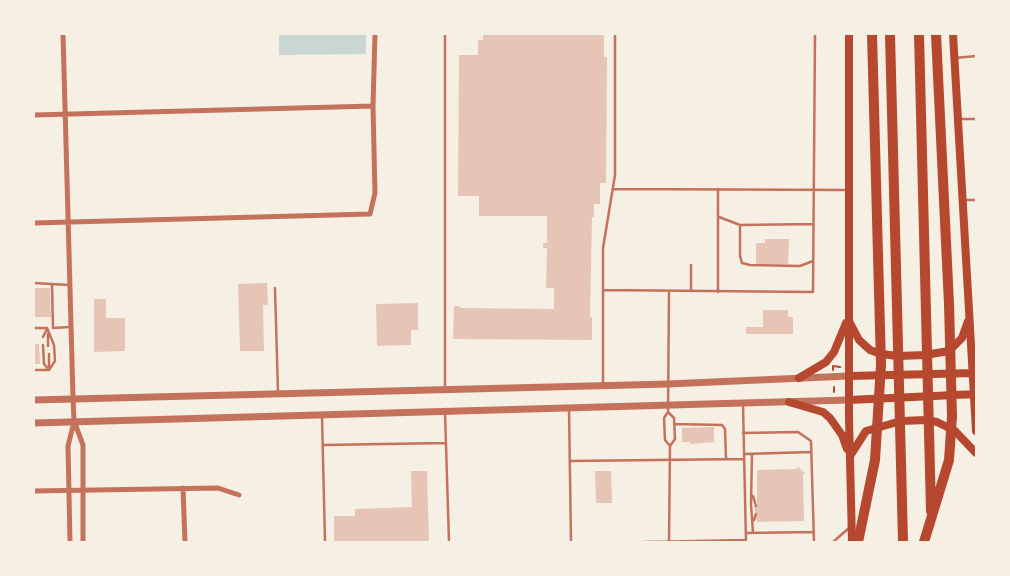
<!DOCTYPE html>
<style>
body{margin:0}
#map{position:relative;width:1010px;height:576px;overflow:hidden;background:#f6efe4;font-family:Mulish,sans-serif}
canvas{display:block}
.frame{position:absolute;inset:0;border:35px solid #f6efe4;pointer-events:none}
</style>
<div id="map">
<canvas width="1010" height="576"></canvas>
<div class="frame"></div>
</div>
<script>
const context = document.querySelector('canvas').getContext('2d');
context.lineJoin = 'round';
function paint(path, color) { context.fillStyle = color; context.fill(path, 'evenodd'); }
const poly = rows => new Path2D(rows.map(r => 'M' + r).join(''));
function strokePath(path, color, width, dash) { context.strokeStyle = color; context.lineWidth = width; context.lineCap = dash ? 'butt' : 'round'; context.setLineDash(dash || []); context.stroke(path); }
paint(poly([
 [279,34,366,34,366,54,279,55]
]), '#c9d6d2');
paint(poly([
 [483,34,604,34,604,57,607,57,606,183,600,183,600,204,594,204,594,217,592,217,590,317,592,317,592,340,453,339,454,306,460,306,459,308,554,309,554,288,546,288,547,248,543,248,543,243,547,243,547,216,479,216,479,196,458,196,459,55,478,55,478,40,483,40],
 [765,239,789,239,788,264,756,264,756,243,765,243],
 [267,283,268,305,263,305,264,351,240,351,238,284],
 [34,288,50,288,51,317,34,317],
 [94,299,106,299,106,318,125,318,125,351,94,352],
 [418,303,418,330,411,330,411,345,377,346,376,304],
 [763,310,788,310,788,317,793,317,793,334,746,334,746,327,763,327],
 [34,344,39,344,40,364,34,364],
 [714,427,714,442,690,444,690,442,682,442,682,428],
 [798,467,805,473,803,475,804,521,757,522,754,506,757,506,757,470,796,469],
 [411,471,427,471,429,542,334,542,334,516,355,516,355,509,412,507],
 [595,471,611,471,612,503,596,503]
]), '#e6c5b7');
strokePath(poly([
 [833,370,833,366,840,367],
 [834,387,834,392]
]), '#b5482f', 2);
strokePath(poly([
 [445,34,445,388],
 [955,58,976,56],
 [960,119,976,119],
 [613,189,846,190],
 [718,189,718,292],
 [964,200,976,200],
 [719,217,740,225,813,224],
 [740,225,740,256,742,263,750,265,800,266,813,261],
 [691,265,691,291],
 [34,283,69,285],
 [52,285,53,328],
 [275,288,278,392],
 [603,290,813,292,815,34],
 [34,328,47,328],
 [47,328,54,345,55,361,49,370],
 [53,328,70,327],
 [48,334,48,346],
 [43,337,47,329],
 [43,345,44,364,49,370],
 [49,354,49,368],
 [34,370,49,370],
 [603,384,603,248,615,175,615,34],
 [743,405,746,542],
 [569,409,571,542],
 [668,412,669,291],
 [445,413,449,542],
 [322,416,325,542],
 [675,424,722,425,725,429,726,459],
 [743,433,798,432,811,441,814,542],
 [323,445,446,443],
 [744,454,811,452],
 [752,454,751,504,753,533],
 [570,461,744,459],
 [753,496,756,506],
 [754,520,756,514],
 [746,533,813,532],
 [645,542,746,540],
 [669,542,670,446,675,439,674,418,668,412,664,418,665,440,670,446],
 [833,542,849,528]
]), '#c5725c', 2.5);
strokePath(poly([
 [63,34,73,398,74,421,83,445,83,542],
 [34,115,373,106],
 [34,223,370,214,375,193,373,106,375,34],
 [183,488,185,542],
 [34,491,218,488,239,495],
 [70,542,68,446,74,422]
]), '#c5725c', 5);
strokePath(poly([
 [34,400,668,384,849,376],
 [34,423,849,400]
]), '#c5725c', 7);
strokePath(poly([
 [849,34,849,418,852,542],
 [953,34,976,431],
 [849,321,859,340,870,350,881,354,898,356,925,355,949,351,962,338,968,321],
 [849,376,976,373],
 [799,378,826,362,834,352,846,323],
 [849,400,976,394],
 [789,402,823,412,830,418,842,435,847,449],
 [850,456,866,431,901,421,926,420,937,422,955,431,976,453]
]), '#b5482f', 8);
strokePath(poly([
 [890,34,903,542],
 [919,34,931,511],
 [858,542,875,460,881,365,872,34],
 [924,542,949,460,952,416,949,304,936,34]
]), '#b5482f', 10);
</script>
